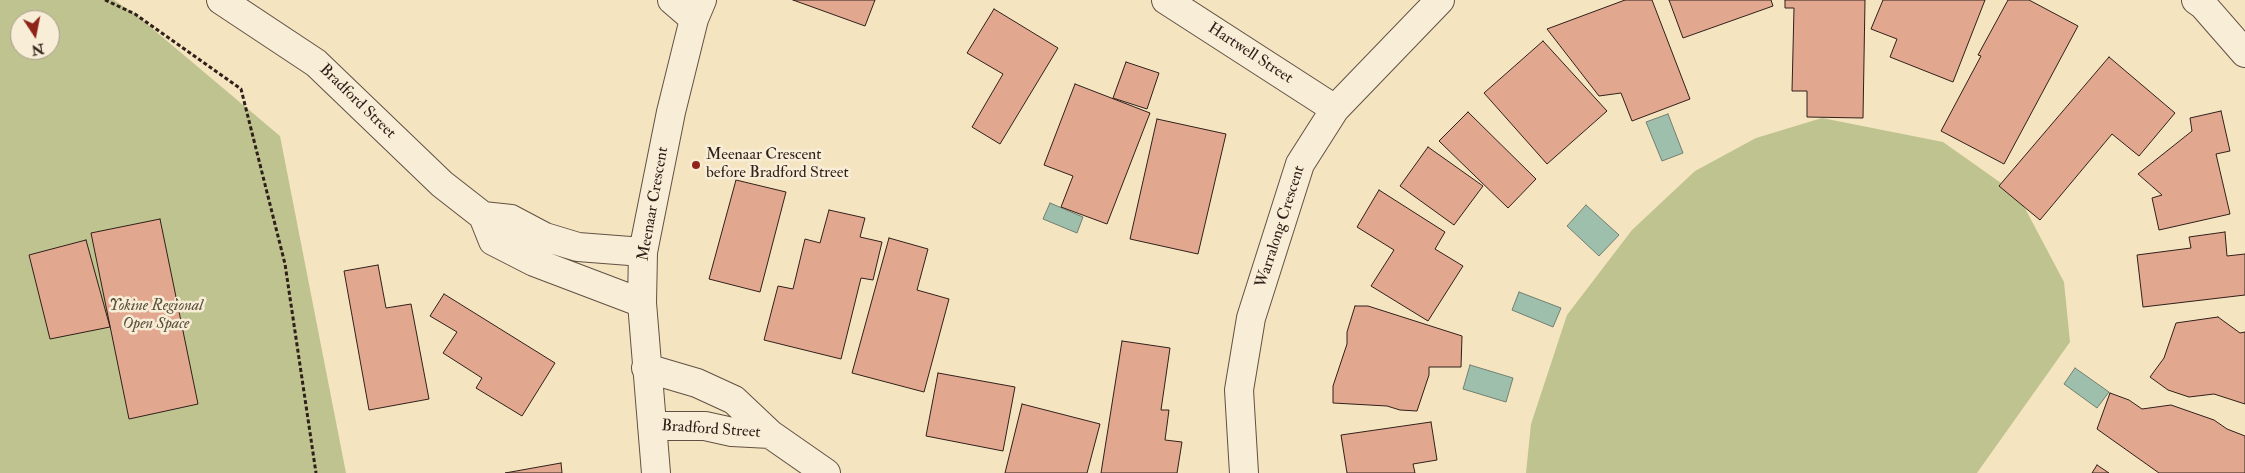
<!DOCTYPE html>
<style>
body{margin:0}
#map{position:relative;width:2245px;height:473px;overflow:hidden;background:#f5e4c0;font-family:"IM FELL Double Pica",serif}
canvas{display:block}
.north{position:absolute;left:10px;top:10px;width:50px;height:50px;box-sizing:border-box;background:#f8edd6;border:1px solid #a89b8b;border-radius:50%;rotate:169deg;font-size:14px;font-weight:700;line-height:20px;text-align:center;color:#30201a}
.north::after{content:'';display:block;margin:auto;width:18px;height:22px;background:#8f2418;clip-path:polygon(50% 0,100% 100%,50% 72%,0 100%)}
</style>
<div id="map">
<canvas width="2245" height="473"></canvas>
<div class="north">N</div>
</div>
<script>
const context = document.querySelector('canvas').getContext('2d');
context.lineJoin = 'round';
function paint(path, color) { context.fillStyle = color; context.fill(path, 'evenodd'); }
const poly = rows => new Path2D(rows.map(r => 'M' + r).join(''));
function strokePath(path, color, width, dash) { context.strokeStyle = color; context.lineWidth = width; context.lineCap = dash ? 'butt' : 'round'; context.setLineDash(dash || []); context.stroke(path); }
function drawText(font, color, halo, rows, align = 'center') {
  context.font = font + ' "IM FELL Double Pica",serif'; context.lineWidth = 5; context.setLineDash([]); context.textBaseline = 'middle'; context.strokeStyle = halo; context.fillStyle = color; for (const [text, x, y, turn = 0] of rows) {
    context.save(); context.translate(x, y); context.rotate((+turn || 0) * Math.PI / 180); context.textAlign = isNaN(turn) ? turn : align; if (halo) context.strokeText(text, 0, 0); context.fillText(text, 0, 0); context.restore();
  }
}
paint(poly([
 [0,0,114,0,135,14,280,136,346,473,0,473],
 [20,20,50,20,50,50,20,50],
 [1822,118,1943,142,2018,195,2064,282,2070,342,1977,473,1526,473,1531,424,1567,315,1632,230,1695,171,1756,138]
]), '#bfc390');
const water = poly([
 [1668,114,1683,153,1662,161,1646,122,1668,114],
 [1050,203,1083,217,1077,233,1043,219,1050,203],
 [1586,205,1619,235,1599,256,1567,226,1586,205],
 [1519,292,1561,308,1553,327,1512,310,1519,292],
 [1470,365,1513,378,1506,402,1463,389,1470,365],
 [2075,368,2109,392,2097,408,2064,384,2075,368]
]);
paint(water, '#9dbfac');
strokePath(water, '#717f72', 1);
const building = poly([
 [793,0,875,0,865,26,793,0],
 [1625,0,1652,0,1690,99,1632,121,1621,93,1599,96,1547,29,1625,0],
 [1669,0,1771,0,1773,6,1683,38,1669,0],
 [1785,0,1865,0,1863,118,1807,117,1807,91,1792,91,1794,8,1785,8,1785,0],
 [1883,0,1985,0,1953,82,1890,57,1897,39,1871,29,1883,0],
 [2008,0,2029,0,2078,26,2004,164,1941,131,1981,56,1978,55,2008,0],
 [994,9,1058,48,1000,144,972,127,1003,74,967,53,994,9],
 [1543,41,1607,111,1547,164,1484,93,1543,41],
 [2109,57,2175,113,2139,156,2112,134,2040,220,1999,186,2109,57],
 [1126,62,1159,73,1147,109,1113,98,1126,62],
 [1075,84,1150,113,1107,224,1061,207,1073,176,1044,165,1075,84],
 [2221,111,2230,151,2216,154,2230,214,2159,230,2152,198,2162,195,2138,174,2192,131,2190,118,2221,111],
 [1468,112,1536,179,1508,208,1439,141,1468,112],
 [1157,119,1226,134,1198,254,1130,239,1157,119],
 [1428,147,1483,186,1454,225,1400,186,1428,147],
 [736,180,786,192,760,292,709,279,736,180],
 [1379,190,1445,232,1435,249,1463,266,1428,321,1371,286,1394,250,1357,227,1379,190],
 [829,210,865,218,860,237,882,242,873,280,861,278,841,359,764,340,778,286,793,289,805,239,820,243,829,210],
 [160,219,198,404,129,419,91,233,160,219],
 [2225,232,2227,256,2245,254,2245,295,2143,307,2137,255,2191,248,2189,237,2225,232],
 [889,238,928,249,917,290,949,299,924,392,852,373,889,238],
 [86,240,110,327,50,339,29,255,86,240],
 [378,265,386,308,411,304,429,399,369,410,344,271,378,265],
 [444,294,555,363,522,416,476,388,482,378,443,353,457,332,430,316,444,294],
 [1355,306,1368,306,1462,336,1461,367,1429,367,1429,375,1417,411,1400,410,1387,406,1333,403,1333,386,1347,344,1347,332,1355,306],
 [2218,317,2240,333,2245,332,2245,404,2214,394,2189,397,2168,390,2150,377,2164,358,2176,323,2218,317],
 [1122,341,1170,348,1161,410,1169,410,1165,440,1182,442,1177,473,1101,473,1122,341],
 [938,373,1015,387,1003,451,926,436,938,373],
 [2110,393,2129,400,2142,409,2171,405,2214,420,2227,429,2245,436,2245,473,2159,473,2097,429,2110,393],
 [1022,404,1100,424,1087,473,1005,473,1022,404],
 [1431,422,1437,460,1413,464,1415,473,1347,473,1341,435,1431,422],
 [561,463,562,473,505,473,561,463],
 [2097,465,2109,473,2092,473,2097,465]
]);
paint(building, '#e2a78f');
strokePath(building, '#30201a', 1);
const minor = poly([
 [221,0,316,63,442,184,483,216,511,219,545,237,578,247,643,252],
 [672,0,694,19],
 [1166,0,1335,109],
 [2196,0,2203,5,2245,53],
 [483,216,493,241,534,262,642,303],
 [646,368,697,383,734,400,770,434,826,473],
 [652,426,705,426,732,432,770,434],
 [656,473,642,303,643,252,671,112,694,19,702,0],
 [1244,473,1239,390,1251,318,1300,164,1335,109,1440,0]
]);
strokePath(minor, '#615144', 30);
strokePath(poly([
 [105,0,135,14,241,89,285,264,316,473]
]), '#30201a', 3, [4, 2.5]);
strokePath(minor, '#f8edd6', 28);
for (const [x, y, r, color] of [
 [696,165,5,"#8f2418"]
]) { const dot = new Path2D(); dot.arc(x, y, r, 0, 2 * Math.PI); context.fillStyle = color; context.fill(dot); strokePath(dot, '#f8edd6', 2); }
drawText('16px', '#30201a', '#f8edd6', [
 ["Hartwell Street",1250,54,33],
 ["Bradford Street",357,102,44],
 ["Meenaar Crescent",654,204,-80],
 ["Warralong Crescent",1281,227,-72],
 ["Bradford Street",711,430,4]
]);
drawText('16px', '#30201a', '#f8edd6', [
 ["Meenaar Crescent",706,156],
 ["before Bradford Street",706,174]
], 'left');
drawText('italic 16px', '#5b513d', '#f8edd6', [
 ["Yokine Regional",156,307],
 ["Open Space",156,325]
]);
</script>
